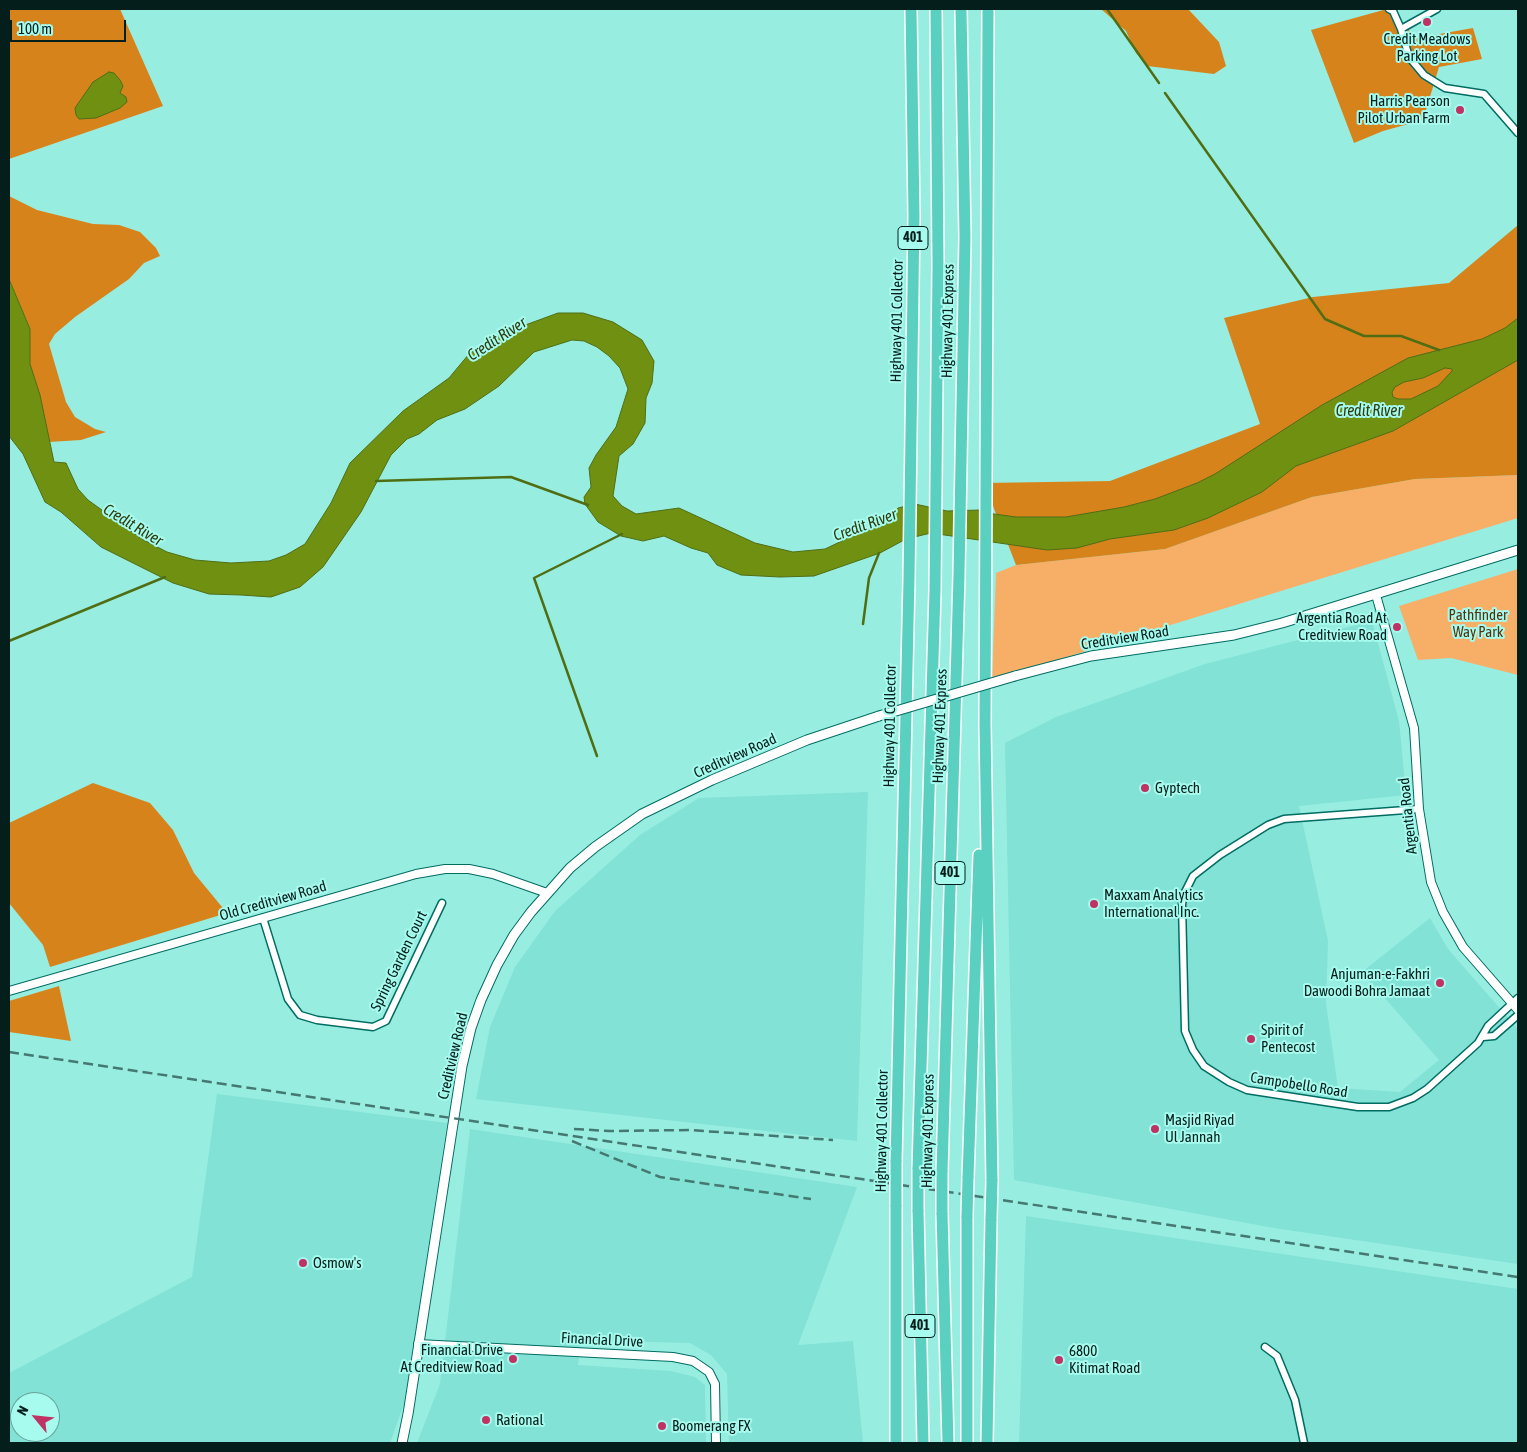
<!DOCTYPE html>
<style>
body{margin:0}
#map{position:relative;width:1527px;height:1452px;overflow:hidden;background:#98ede1;font-family:"Asap Condensed",sans-serif}
canvas{display:block}
.frame{position:absolute;inset:0;border:10px solid #031e1b;pointer-events:none}
.north{position:absolute;left:10px;top:1392px;width:50px;height:50px;box-sizing:border-box;background:#a6fbee;border:1px solid #65a39a;border-radius:50%;rotate:298deg;font-size:14px;font-weight:700;line-height:20px;text-align:center;color:#031e1b}
.north::after{content:'';display:block;margin:auto;width:18px;height:22px;background:#bf3263;clip-path:polygon(50% 0,100% 100%,50% 72%,0 100%)}
.scale{position:absolute;left:10px;top:20px;width:116px;height:22px;box-sizing:border-box;border:2px solid #031e1b;border-top:0;padding-left:6px;font-size:15px;line-height:18px;white-space:nowrap;color:#031e1b;-webkit-text-stroke:4px #a6fbee;paint-order:stroke}
</style>
<div id="map">
<canvas width="1527" height="1452"></canvas>
<div class="frame"></div>
<div class="north">N</div>
<div class="scale">100 m</div>
</div>
<script>
const context = document.querySelector('canvas').getContext('2d');
context.lineJoin = 'round';
function paint(path, color) { context.fillStyle = color; context.fill(path, 'evenodd'); }
const poly = rows => new Path2D(rows.map(r => 'M' + r).join(''));
function strokePath(path, color, width, dash) { context.strokeStyle = color; context.lineWidth = width; context.lineCap = dash ? 'butt' : 'round'; context.setLineDash(dash || []); context.stroke(path); }
function drawText(font, color, halo, rows, align = 'center') {
  context.font = font + ' "Asap Condensed",sans-serif'; context.lineWidth = 4; context.setLineDash([]); context.textBaseline = 'middle'; context.strokeStyle = halo; context.fillStyle = color; for (const [text, x, y, turn = 0] of rows) {
    context.save(); context.translate(x, y); context.rotate((+turn || 0) * Math.PI / 180); context.textAlign = isNaN(turn) ? turn : align; if (halo) context.strokeText(text, 0, 0); context.fillText(text, 0, 0); context.restore();
  }
}
paint(poly([
 [1372,621,1399,721,1406,795,1299,806,1328,941,1326,1003,1338,1088,1400,1092,1439,1060,1362,972,1430,918,1448,949,1518,1029,1518,1264,1274,1228,1014,1180,1005,743,1056,717,1205,664],
 [868,792,857,1141,476,1099,490,1027,515,967,555,911,640,835,699,798],
 [217,1094,447,1123,405,1401,390,1443,9,1443,9,1373,192,1277],
 [20,1402,50,1402,50,1432,20,1432],
 [470,1129,857,1187,798,1345,853,1341,863,1443,729,1443,727,1374,711,1355,690,1343,581,1340,578,1365,671,1371,695,1377,705,1385,706,1443,417,1443,440,1384],
 [1026,1216,1518,1289,1518,1443,1019,1443]
]), '#81e2d5');
paint(poly([
 [1518,475,1518,518,992,680,996,573,1016,565,1165,549,1312,497,1415,479],
 [1518,569,1518,675,1451,658,1418,660,1399,606]
]), '#f7af68');
paint(poly([
 [9,9,120,9,163,106,9,159],
 [1101,9,1188,9,1219,42,1226,66,1214,74,1147,66,1136,53,1126,31],
 [1387,9,1417,38,1473,28,1482,59,1439,67,1423,120,1383,131,1354,143,1311,30],
 [9,196,37,210,93,224,119,225,140,232,156,248,160,256,144,263,129,279,75,317,55,334,49,344,66,402,75,417,95,429,106,432,81,440,49,442,30,364,30,329,9,279],
 [1518,225,1518,475,1415,479,1312,497,1165,549,1016,565,984,483,1110,481,1260,424,1224,318,1313,297,1449,283],
 [93,783,150,803,173,830,194,873,227,913,50,967,43,945,9,903,9,823],
 [59,986,71,1041,9,1032,9,1001]
]), '#d7831c');
const water = poly([
 [109,72,114,73,120,80,123,86,120,93,126,97,127,102,120,108,96,118,79,119,76,115,75,108,93,82,109,72],
 [9,279,30,329,30,364,40,395,54,462,66,463,78,489,88,500,142,539,167,552,195,560,231,563,269,561,286,555,305,544,331,503,350,463,403,411,449,378,469,354,490,338,558,313,583,313,613,322,642,340,654,361,652,383,646,398,645,423,633,444,619,456,613,496,622,506,636,514,679,508,755,543,793,552,825,549,886,520,898,508,915,504,947,511,980,510,987,513,1016,517,1066,517,1124,507,1155,499,1197,483,1215,474,1322,405,1408,358,1482,339,1505,328,1518,318,1518,360,1393,431,1296,466,1262,492,1208,518,1174,530,1110,539,1077,548,1047,550,931,533,906,539,880,553,814,576,780,577,741,575,717,565,708,553,691,548,664,536,643,541,621,536,598,522,585,504,584,497,591,487,589,468,596,455,616,427,628,389,620,368,609,356,597,347,584,341,572,340,534,352,499,386,465,409,437,420,419,434,407,439,391,455,361,512,323,567,300,587,271,597,241,595,209,594,173,583,101,547,61,512,45,502,23,454,9,436,9,279],
 [1445,368,1452,369,1452,371,1438,386,1411,399,1398,399,1393,397,1392,392,1395,387,1404,382,1423,378,1445,368]
]);
paint(water, '#709011');
strokePath(water, '#4f6e14', 1);
strokePath(poly([
 [1107,9,1159,83],
 [1165,93,1325,319,1364,336,1401,336,1439,350],
 [376,481,511,477,588,505],
 [863,624,869,578,879,553],
 [9,641,165,577],
 [597,756,534,578,622,534]
]), '#4f6e14', 2.5);
const minor = poly([
 [1389,9,1393,11,1401,29,1409,57,1424,75,1445,88,1484,94,1518,133],
 [1401,29,1437,9],
 [1419,809,1284,819,1268,825,1220,855,1193,876,1184,894,1182,904,1185,1031,1193,1050,1204,1066,1229,1082,1247,1090,1358,1107,1389,1107,1413,1098,1427,1089,1478,1043,1488,1026,1518,998],
 [263,918,288,999,300,1015,317,1020,373,1027,386,1021,442,903],
 [1483,1037,1494,1036,1518,1015],
 [1265,1347,1277,1356,1295,1400,1304,1443]
]);
const tertiary = poly([
 [1376,595,1414,728,1419,809,1431,882,1443,912,1463,947,1518,1010],
 [9,991,416,874,445,869,469,869,493,874,547,893],
 [418,1344,673,1357,693,1361,709,1372,715,1384,716,1443]
]);
const secondary = poly([
 [1015,676,1091,656,1234,635,1282,623,1518,550],
 [402,1443,408,1414,462,1066,471,1028,481,1000,497,965,514,935,531,912,570,868,595,847,642,814,712,780,807,740,879,716]
]);
const motorway = poly([
 [988,9,985,723,992,1181],
 [896,1162,909,579,914,216,911,9],
 [918,1169,935,591,938,264,936,9],
 [942,1172,959,575,965,237,961,9],
 [968,1178,979,855],
 [918,1210,923,1443],
 [942,1213,948,1443],
 [896,1443,896,1205],
 [967,1443,967,1216],
 [987,1443,991,1219]
]);
strokePath(minor, '#006c62', 9);
strokePath(tertiary, '#006c62', 10);
strokePath(secondary, '#006c62', 11);
strokePath(motorway, '#fff', 14);
strokePath(minor, '#fff', 6);
strokePath(tertiary, '#fff', 8);
strokePath(secondary, '#fff', 9);
strokePath(motorway, '#5ad0c1', 11);
strokePath(poly([
 [9,1052,1518,1277],
 [574,1129,610,1131,689,1130,833,1140],
 [572,1141,660,1177,811,1199]
]), '#447871', 2.5, [10, 5]);
const secondaryBridge = poly([
 [879,716,1015,676]
]);
const motorwayBridge = poly([
 [896,1205,896,1162],
 [918,1210,918,1169],
 [942,1213,942,1172],
 [967,1216,968,1178],
 [991,1219,992,1181]
]);
strokePath(secondaryBridge, '#006c62', 11, []);
strokePath(motorwayBridge, '#fff', 14, []);
strokePath(secondaryBridge, '#fff', 9);
strokePath(motorwayBridge, '#5ad0c1', 11);
for (const [x, y, r, color] of [
 [1427,22,5,"#bf3263"],
 [1460,110,5,"#bf3263"],
 [1397,627,5,"#bf3263"],
 [1145,788,5,"#bf3263"],
 [1094,904,5,"#bf3263"],
 [1440,983,5,"#bf3263"],
 [1251,1039,5,"#bf3263"],
 [1155,1129,5,"#bf3263"],
 [303,1263,5,"#bf3263"],
 [513,1359,5,"#bf3263"],
 [1059,1360,5,"#bf3263"],
 [486,1420,5,"#bf3263"],
 [662,1426,5,"#bf3263"]
]) { const dot = new Path2D(); dot.arc(x, y, r, 0, 2 * Math.PI); context.fillStyle = color; context.fill(dot); strokePath(dot, '#a6fbee', 2); }
for (const [x, y, w] of [
 [913,238,30],
 [950,873,30],
 [920,1326,30]
]) { const box = new Path2D(); box.roundRect(x - w / 2, y - 11.5, w, 23, 4); context.fillStyle = '#a6fbee'; context.fill(box); strokePath(box, '#031e1b', 1); }
drawText('bold 14px', '#031e1b', null, [
 ["401",913,238],
 ["401",950,873],
 ["401",920,1326]
]);
drawText('15px', '#031e1b', '#a6fbee', [
 ["Credit Meadows",1427,39,"center"],
 ["Parking Lot",1427,56,"center"],
 ["Harris Pearson",1450,101,"right"],
 ["Pilot Urban Farm",1450,118,"right"],
 ["Argentia Road At",1387,618,"right"],
 ["Creditview Road",1387,635,"right"],
 ["Gyptech",1155,788],
 ["Maxxam Analytics",1104,895],
 ["International Inc.",1104,912],
 ["Anjuman-e-Fakhri",1430,974,"right"],
 ["Dawoodi Bohra Jamaat",1430,991,"right"],
 ["Spirit of",1261,1030],
 ["Pentecost",1261,1047],
 ["Masjid Riyad",1165,1120],
 ["Ul Jannah",1165,1137],
 ["Osmow's",313,1263],
 ["Financial Drive",503,1350,"right"],
 ["At Creditview Road",503,1367,"right"],
 ["6800",1069,1351],
 ["Kitimat Road",1069,1368],
 ["Rational",496,1420],
 ["Boomerang FX",672,1426]
], 'left');
drawText('15px', '#031e1b', '#a6fbee', [
 ["Highway 401 Collector",897,321,-89],
 ["Highway 401 Express",948,321,-89],
 ["Creditview Road",1125,638,-9],
 ["Highway 401 Collector",890,726,-89],
 ["Highway 401 Express",940,726,-88],
 ["Creditview Road",735,756,-24],
 ["Argentia Road",1408,816,-96],
 ["Old Creditview Road",273,901,-16],
 ["Spring Garden Court",399,961,-64],
 ["Creditview Road",453,1056,-77],
 ["Campobello Road",1299,1085,9],
 ["Highway 401 Collector",882,1131,-89],
 ["Highway 401 Express",928,1131,-89],
 ["Financial Drive",602,1340,3]
]);
drawText('15px', '#54320b', '#a6fbee', [
 ["Pathfinder",1478,615],
 ["Way Park",1478,632]
]);
drawText('italic 16px', '#2e3c0e', '#a6fbee', [
 ["Credit River",497,339,-33],
 ["Credit River",1369,411],
 ["Credit River",133,525,31],
 ["Credit River",865,525,-20]
]);
</script>
